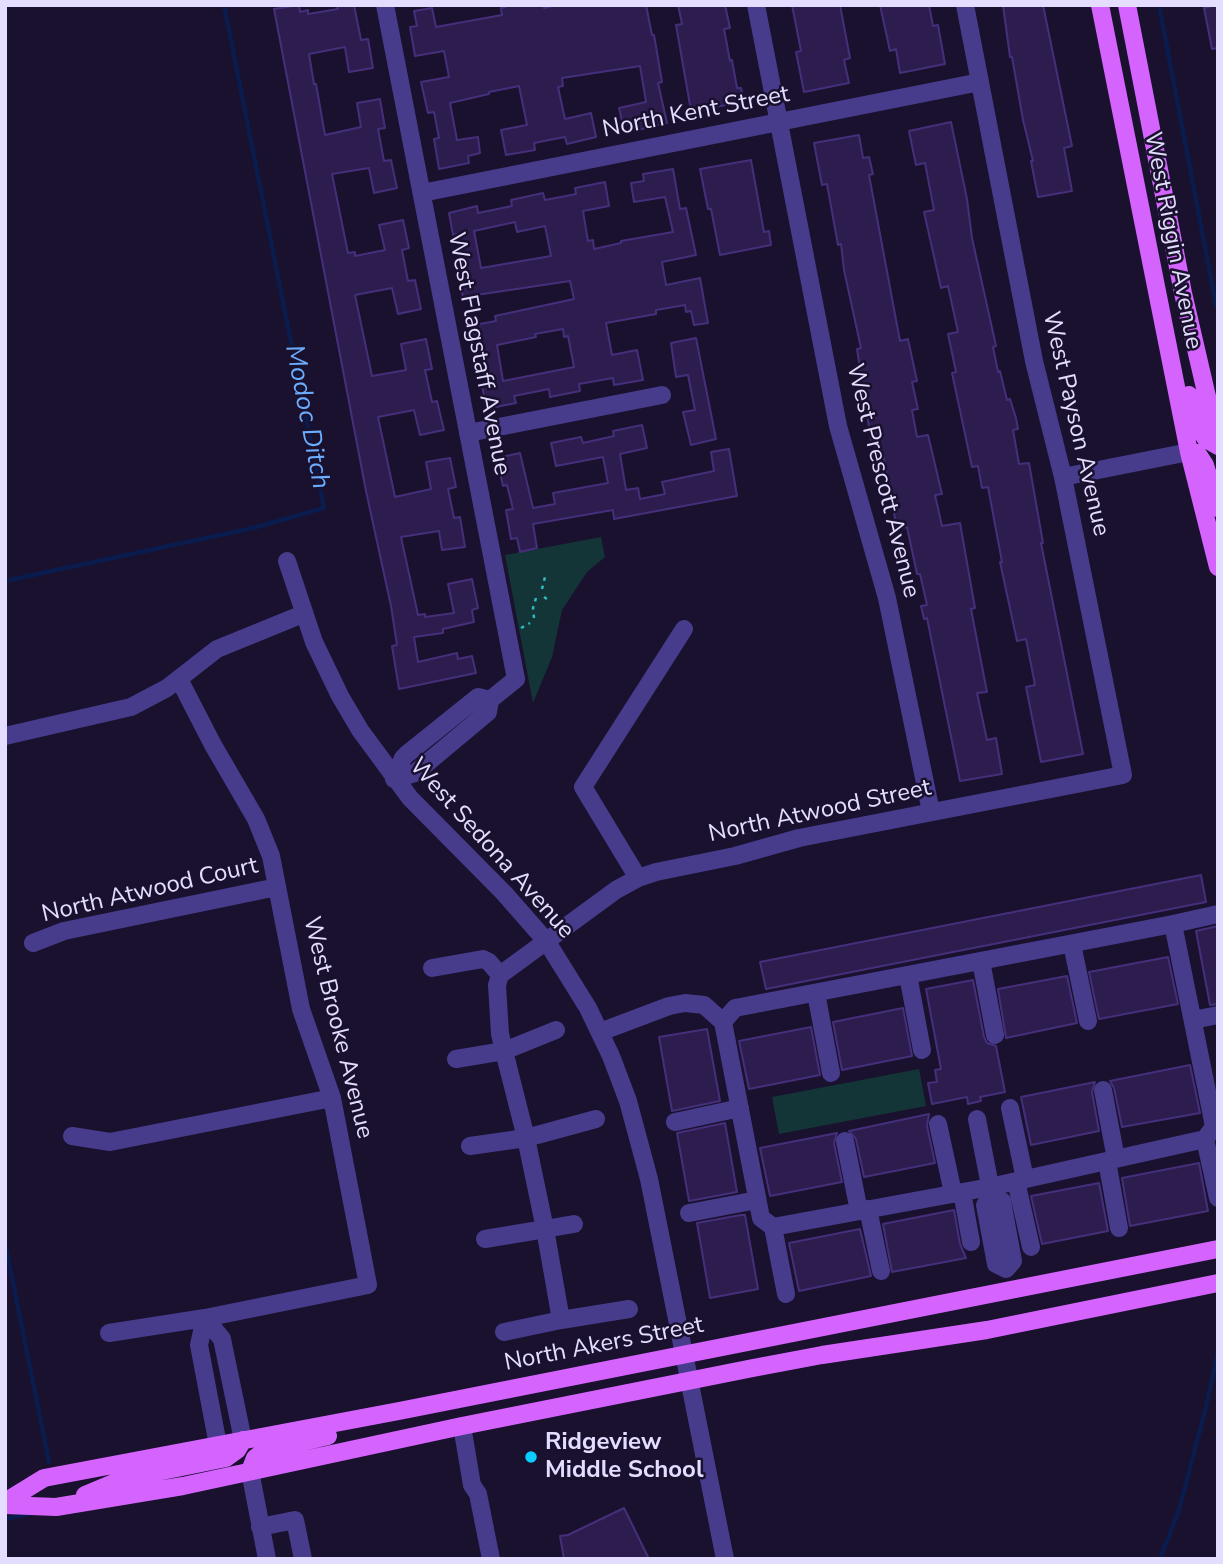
<!DOCTYPE html>
<style>
body{margin:0}
#map{position:relative;width:1223px;height:1564px;overflow:hidden;background:#19112d;font-family:"Nunito Sans",sans-serif}
canvas{display:block}
.frame{position:absolute;inset:0;border:7px solid #e4ddff;pointer-events:none}
</style>
<div id="map">
<canvas width="1223" height="1564"></canvas>
<div class="frame"></div>
</div>
<script>
const context = document.querySelector('canvas').getContext('2d');
context.lineJoin = 'round';
function paint(path, color) { context.fillStyle = color; context.fill(path, 'evenodd'); }
const poly = rows => new Path2D(rows.map(r => 'M' + r).join(''));
function strokePath(path, color, width, dash) { context.strokeStyle = color; context.lineWidth = width; context.lineCap = dash ? 'butt' : 'round'; context.setLineDash(dash || []); context.stroke(path); }
function drawText(font, color, halo, rows, align = 'center') {
  context.font = font + ' "Nunito Sans",sans-serif'; context.lineWidth = 5; context.setLineDash([]); context.textBaseline = 'middle'; context.strokeStyle = halo; context.fillStyle = color; for (const [text, x, y, turn = 0] of rows) {
    context.save(); context.translate(x, y); context.rotate((+turn || 0) * Math.PI / 180); context.textAlign = isNaN(turn) ? turn : align; if (halo) context.strokeText(text, 0, 0); context.fillText(text, 0, 0); context.restore();
  }
}
paint(poly([
 [601,537,605,557,587,572,562,610,552,657,533,703,505,555],
 [919,1069,926,1106,779,1134,772,1097]
]), '#143537');
strokePath(poly([
 [1159,5,1216,305],
 [5,581,253,528,324,508,224,5],
 [5,1243,49,1462],
 [5,1519,29,1514],
 [1160,1559,1179,1510,1206,1407,1218,1352]
]), '#0a1c4d', 4.5);
const building = poly([
 [299,5,300,12,308,10,308,14,338,9,337,5,354,5,361,40,368,39,373,68,349,72,345,47,309,54,314,84,316,84,325,135,361,127,357,103,380,99,385,128,378,129,384,161,391,160,397,188,374,193,369,168,332,174,348,253,355,252,355,256,385,250,379,225,403,220,409,248,402,250,408,281,415,280,421,309,398,314,392,288,355,295,372,376,406,370,401,344,426,339,432,369,425,370,432,402,437,401,444,430,420,435,414,410,378,417,395,497,431,489,426,462,450,458,456,487,448,489,454,518,460,517,465,547,442,550,439,531,401,537,418,615,425,614,425,617,454,613,448,584,472,579,478,608,472,610,474,622,443,629,443,633,414,637,418,662,457,653,458,659,472,656,476,673,399,689,392,646,397,645,391,606,366,491,274,9,299,5],
 [505,5,544,5,544,8,557,5,646,5,652,35,654,35,662,82,658,83,667,123,638,130,636,122,623,125,619,108,646,102,640,66,562,78,563,86,558,87,565,119,591,113,596,137,567,144,565,137,549,140,534,143,535,150,506,155,501,130,527,125,519,86,489,92,489,94,450,103,457,140,478,137,480,153,468,156,469,163,439,169,434,139,439,138,434,112,428,113,421,82,449,77,444,51,415,56,410,27,417,26,414,11,432,8,436,27,502,15,501,8,505,7,505,5],
 [678,5,725,5,730,28,724,29,730,61,732,60,737,88,741,88,744,102,691,111,676,25,682,24,678,5],
 [792,5,840,5,850,58,844,60,849,83,804,92,796,52,801,51,792,5],
 [880,5,929,5,933,26,938,25,945,64,900,73,896,49,890,51,880,5],
 [1003,5,1043,5,1072,146,1064,148,1072,191,1038,197,1031,161,1033,161,1023,120,1012,57,1010,57,1003,5],
 [1216,5,1218,5,1218,48,1212,49,1204,8,1216,5],
 [951,122,967,199,972,238,996,346,993,347,998,372,1000,371,1007,400,1010,399,1016,418,1018,429,1013,430,1019,464,1029,463,1043,543,1041,543,1083,754,1041,762,1026,687,1035,685,1026,639,1017,641,1000,562,1002,562,988,487,982,488,978,466,972,467,952,373,956,372,948,334,958,332,948,286,941,288,924,212,934,210,925,163,916,165,909,131,951,122],
 [859,135,863,158,869,157,873,174,869,175,900,341,908,339,917,381,912,382,918,409,912,410,917,437,928,435,942,494,935,495,942,526,960,523,975,608,971,609,987,692,977,693,987,740,996,738,1002,774,960,781,927,618,924,619,921,606,927,605,920,574,917,574,907,527,897,529,883,454,877,455,874,439,871,440,857,349,861,348,844,270,841,244,838,245,827,184,822,185,814,143,859,135],
 [751,160,764,232,769,231,771,245,720,255,711,209,708,209,700,169,751,160],
 [673,169,680,209,686,208,696,255,662,262,666,285,700,278,708,323,694,325,691,311,686,312,685,305,656,310,656,314,606,323,612,355,637,350,643,380,614,385,613,378,579,384,580,391,550,397,549,389,514,396,516,403,486,409,482,385,487,384,481,354,474,355,469,326,496,321,495,316,574,299,570,281,463,297,457,267,464,266,457,234,453,235,449,213,477,206,478,213,512,206,511,200,543,193,545,200,561,197,576,194,575,188,605,182,609,206,583,211,588,241,593,240,594,249,621,243,621,241,673,232,665,197,634,202,631,183,644,181,643,174,673,169],
 [515,222,517,232,545,226,551,256,481,268,474,231,515,222],
 [563,329,564,337,568,336,574,367,503,381,497,345,536,337,535,334,563,329],
 [696,338,716,439,691,445,683,412,695,410,688,375,676,377,671,343,696,338],
 [642,425,647,448,620,454,626,490,638,488,640,499,665,494,662,482,714,471,711,452,729,449,737,496,614,519,613,510,533,524,537,548,520,552,517,538,511,539,506,510,513,509,507,485,503,486,497,458,520,453,533,508,555,504,553,493,608,483,603,457,556,466,551,443,581,437,583,443,614,436,613,431,642,425],
 [1201,875,1206,902,766,989,760,962,1201,875],
 [1218,926,1218,1004,1210,1005,1196,931,1218,926],
 [1168,957,1178,1004,1099,1019,1089,972,1168,957],
 [1067,976,1077,1023,1006,1038,998,989,1067,976],
 [973,980,984,1037,987,1043,996,1046,1005,1092,980,1097,981,1101,968,1104,967,1097,932,1104,928,1083,937,1082,935,1070,941,1069,926,989,973,980],
 [903,1008,912,1056,842,1070,833,1022,903,1008],
 [811,1027,820,1075,749,1089,739,1041,811,1027],
 [707,1029,720,1101,672,1111,659,1037,707,1029],
 [1190,1065,1200,1113,1122,1127,1114,1088,1110,1081,1190,1065],
 [1095,1082,1092,1092,1099,1131,1031,1145,1021,1097,1095,1082],
 [929,1114,927,1126,935,1163,864,1177,856,1139,849,1131,929,1114],
 [725,1123,737,1192,689,1201,677,1133,725,1123],
 [837,1133,834,1143,842,1182,770,1196,760,1148,837,1133],
 [1199,1163,1208,1211,1130,1226,1122,1178,1199,1163],
 [1099,1183,1108,1231,1042,1244,1031,1196,1099,1183],
 [954,1210,960,1244,966,1258,892,1272,883,1224,954,1210],
 [741,1215,745,1215,758,1289,710,1298,697,1223,741,1215],
 [860,1229,871,1276,799,1291,789,1243,860,1229],
 [624,1508,649,1559,564,1559,560,1536,568,1535,624,1508]
]);
paint(building, '#2c1d4e');
strokePath(building, '#452f7b', 2);
strokePath(poly([
 [542,589,545,577],
 [544,597,547,599],
 [534,618,533,608,536,598],
 [521,628,530,623]
]), '#2fbbc1', 2.5, [3.5, 5]);
strokePath(poly([
 [385,5,516,679,490,700,488,712,415,773,394,779],
 [756,5,838,426,887,598,931,812],
 [422,193,980,82],
 [468,433,662,395],
 [1063,477,1189,452],
 [287,561,314,642,340,696,360,730,410,798,504,893,547,942,588,1008,611,1056,628,1101,649,1179,725,1559],
 [5,736,131,707,167,688,217,649,303,614],
 [394,779,403,758,407,754,478,697,490,700],
 [638,878,583,787,684,629],
 [1173,924,1211,1111,1214,1127,1205,1139,990,1187,773,1227,761,1218,723,1022,735,1008,1173,924],
 [1173,924,1218,914],
 [33,943,64,931,277,887],
 [1072,944,1088,1021],
 [981,961,995,1035],
 [432,968,483,959,489,962,500,975,616,890,638,878,656,872,735,856,799,838,1123,775,1063,477,1034,361,965,5],
 [908,975,922,1050],
 [816,993,831,1073],
 [1193,1020,1218,1015],
 [556,1030,504,1051,526,1138,596,1119],
 [600,1032,669,1006,685,1003,704,1005,723,1022],
 [456,1059,504,1051,500,1034,497,985,500,975],
 [1103,1090,1116,1159],
 [1010,1108,1025,1179],
 [977,1119,992,1196,985,1205,996,1264,1006,1269],
 [675,1122,740,1108],
 [938,1124,953,1193],
 [72,1136,110,1142,332,1098],
 [1205,1139,1218,1198],
 [845,1141,859,1211],
 [470,1146,526,1138,545,1229,574,1224],
 [1107,1161,1119,1228],
 [1016,1181,1031,1247],
 [962,1192,971,1242],
 [992,1196,1002,1201,1013,1261,1006,1269],
 [868,1209,881,1271],
 [689,1213,757,1200],
 [773,1227,786,1294],
 [485,1239,545,1229,561,1320,504,1332],
 [205,1318,222,1339,243,1440],
 [205,1318,199,1345,218,1445],
 [561,1320,629,1309],
 [109,1333,205,1318,368,1285,332,1098,301,1009,271,856,256,819,213,745,179,679],
 [462,1426,472,1485,478,1494,491,1559],
 [250,1471,267,1559],
 [260,1527,295,1520,303,1559]
]), '#473c8c', 18);
strokePath(poly([
 [1100,5,1189,452,1218,567],
 [1127,5,1183,293,1218,444],
 [1189,395,1197,425,1206,439,1218,446],
 [1189,452,1197,453,1205,465,1218,508],
 [250,1471,255,1458,264,1451,328,1436],
 [85,1495,123,1479,226,1458,237,1450,243,1440],
 [5,1502,44,1478,399,1411,1218,1249],
 [5,1505,56,1507,183,1486,462,1426,753,1368,822,1355,987,1330,1218,1283]
]), '#d564ff', 18);
for (const [x, y, r, color] of [
 [531,1457,7,"#09ceff"]
]) { const dot = new Path2D(); dot.arc(x, y, r, 0, 2 * Math.PI); context.fillStyle = color; context.fill(dot); strokePath(dot, '#19112d', 2.5); }
drawText('24px', '#e4ddff', '#19112d', [
 ["North Kent Street",696,113,-11],
 ["West Riggin Avenue",1172,241,79],
 ["West Flagstaff Avenue",478,354,79],
 ["West Payson Avenue",1075,424,77],
 ["West Prescott Avenue",882,481,76],
 ["North Atwood Street",820,812,-12],
 ["West Sedona Avenue",491,849,48],
 ["North Atwood Court",150,891,-13],
 ["West Brooke Avenue",337,1028,76],
 ["North Akers Street",604,1345,-11]
]);
drawText('bold 24px', '#e4ddff', '#19112d', [
 ["Ridgeview",545,1443],
 ["Middle School",545,1471]
], 'left');
drawText('italic 26px', '#6bacff', '#19112d', [
 ["Modoc Ditch",306,417,79]
]);
</script>
